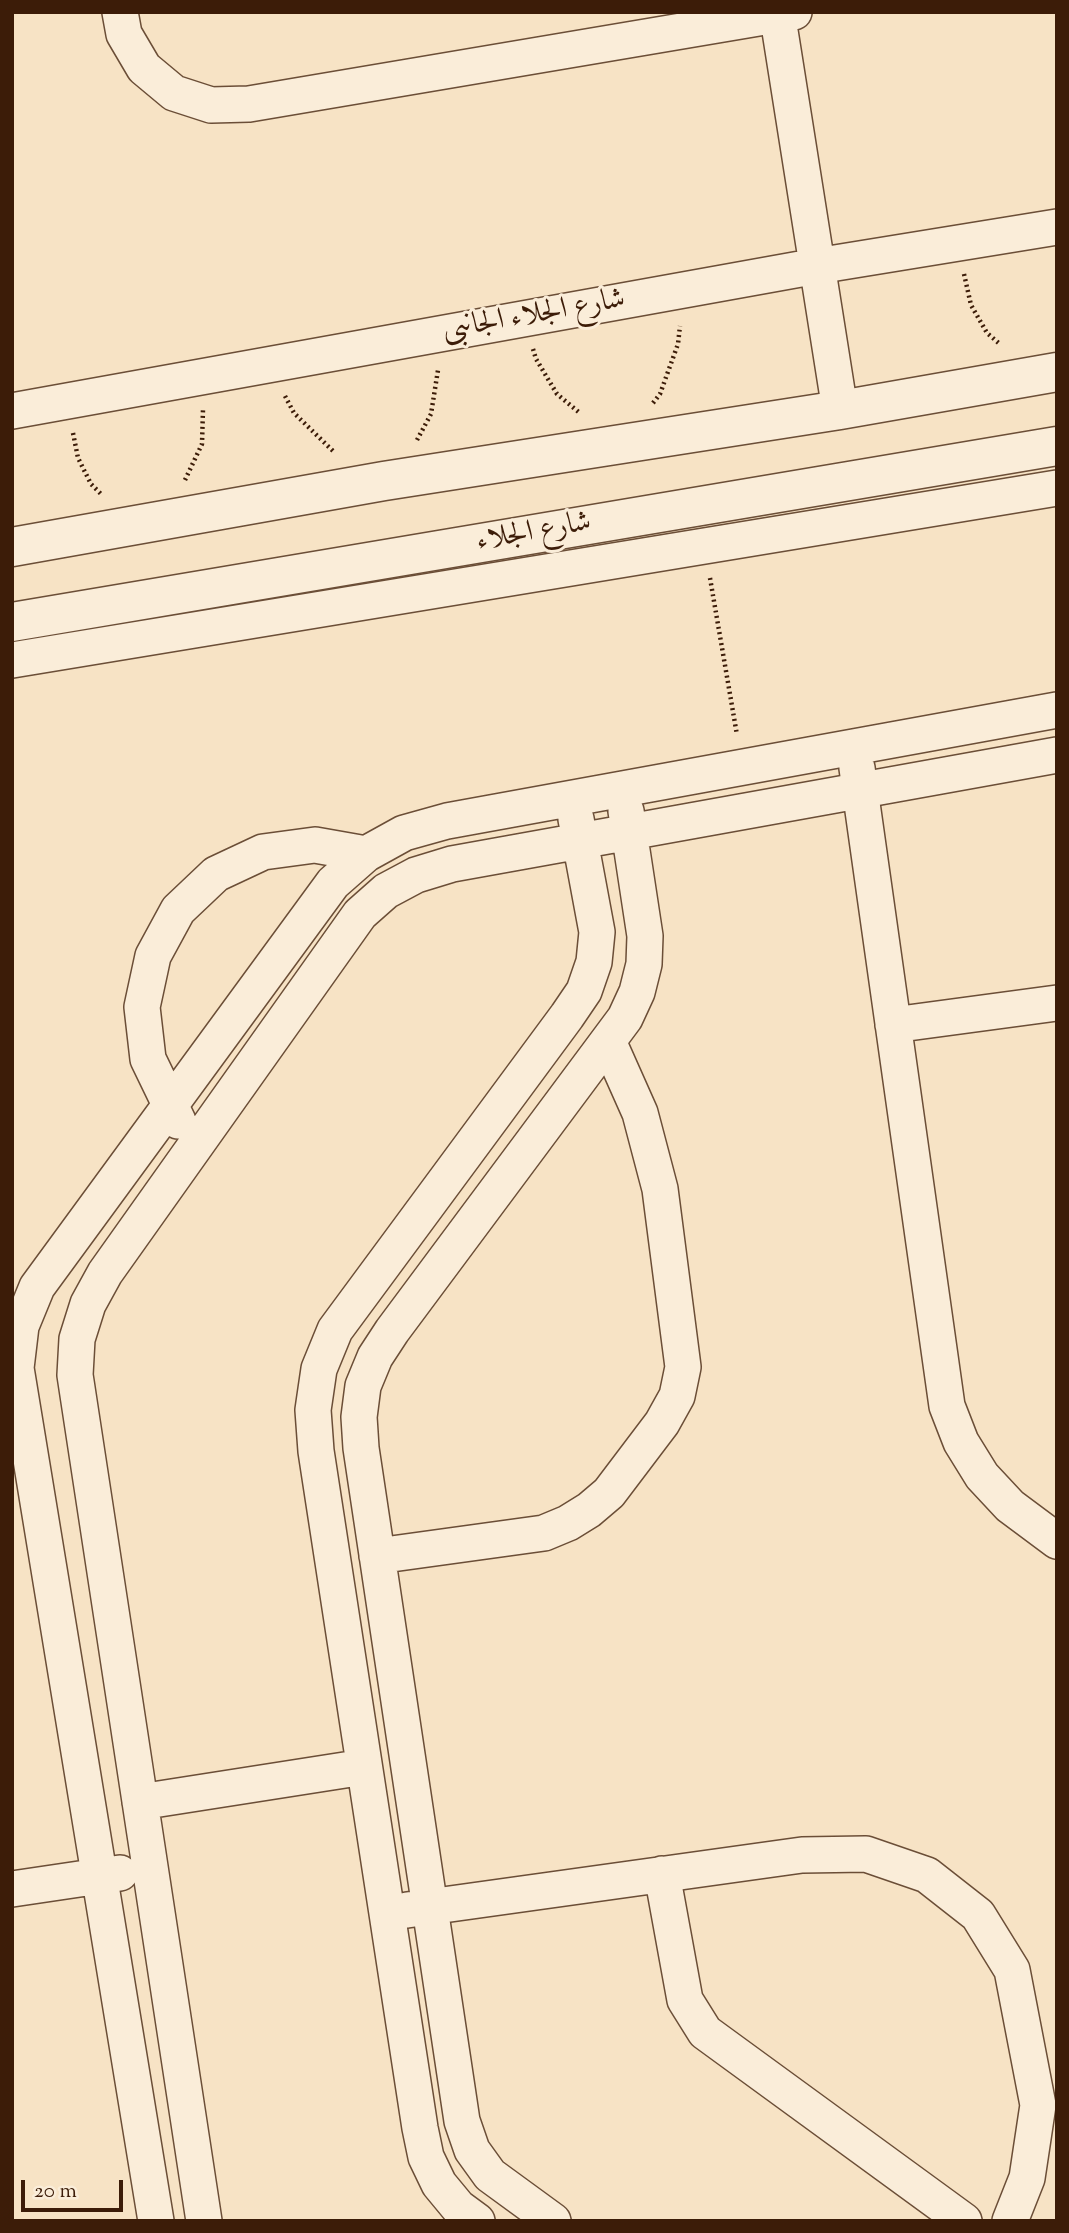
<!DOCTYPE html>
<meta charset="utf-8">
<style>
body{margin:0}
#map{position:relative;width:1069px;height:2233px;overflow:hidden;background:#f7e3c5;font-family:"Sorts Mill Goudy",serif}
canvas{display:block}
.frame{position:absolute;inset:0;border:14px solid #3c1c08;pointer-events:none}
.scale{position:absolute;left:21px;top:2180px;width:102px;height:32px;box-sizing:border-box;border:4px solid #3c1c08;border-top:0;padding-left:9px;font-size:21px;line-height:24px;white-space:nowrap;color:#3c1c08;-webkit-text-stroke:5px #faedd9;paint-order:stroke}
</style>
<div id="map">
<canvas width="1069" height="2233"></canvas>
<div class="frame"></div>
<div class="scale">20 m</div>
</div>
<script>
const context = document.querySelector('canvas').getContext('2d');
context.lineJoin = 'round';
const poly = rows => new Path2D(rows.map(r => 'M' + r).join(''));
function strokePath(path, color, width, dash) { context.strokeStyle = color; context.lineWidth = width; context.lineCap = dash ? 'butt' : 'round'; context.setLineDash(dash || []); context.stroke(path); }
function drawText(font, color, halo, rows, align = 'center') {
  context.font = font + ' "Sorts Mill Goudy",Amiri,serif'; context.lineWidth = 6; context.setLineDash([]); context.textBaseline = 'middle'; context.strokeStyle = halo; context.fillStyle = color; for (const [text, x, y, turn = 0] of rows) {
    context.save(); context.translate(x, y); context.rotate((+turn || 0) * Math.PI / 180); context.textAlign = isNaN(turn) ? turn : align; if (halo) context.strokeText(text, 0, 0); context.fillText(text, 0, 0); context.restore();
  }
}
const minor = poly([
 [120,12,124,34,144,68,174,93,211,105,249,104,794,12],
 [777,12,840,410],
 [12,411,817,266,1057,227],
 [12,660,1057,488],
 [857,768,947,1406,961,1442,982,1476,1010,1506,1057,1541],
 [893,1025,1057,1003],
 [178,1121,148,1059,142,1007,153,956,178,910,216,874,263,852,315,845,366,854],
 [377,1556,544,1533,568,1523,589,1510,609,1493,662,1423,677,1396,683,1367,660,1189,640,1113,608,1041],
 [140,1802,364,1767],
 [662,1874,685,2000,705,2032,964,2221],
 [12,1889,120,1873],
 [407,1910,802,1855,866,1854,927,1875,978,1915,1012,1970,1038,2105,1027,2178,1010,2221],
 [156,2221,16,1368,21,1326,37,1287,333,883,366,854,404,833,447,821,1057,710],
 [204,2221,75,1375,77,1339,88,1304,105,1273,360,914,386,891,416,875,452,864,1057,755],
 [477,2221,458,2207,439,2184,426,2157,420,2128,316,1451,313,1410,319,1369,335,1330,567,1016,584,991,594,962,597,932,576,819],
 [553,2221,490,2175,472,2150,462,2121,361,1448,359,1417,363,1386,375,1357,392,1331,625,1018,637,992,644,964,645,936,626,811]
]);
const tertiary = poly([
 [12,547,384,481,840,410,1057,372],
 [12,622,1057,446]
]);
strokePath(minor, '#6b4e37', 38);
strokePath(tertiary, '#6b4e37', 41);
strokePath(poly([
 [964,274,971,305,987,333,1001,345],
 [533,349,536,359,557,394,581,414],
 [285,396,294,413,334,452],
 [653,403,660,394,678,344,680,326],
 [73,433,78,458,91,484,101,494],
 [417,440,431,414,438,370],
 [185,480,202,444,203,409],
 [710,578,737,735]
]), '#3c1c08', 4.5, [2, 3.5]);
strokePath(minor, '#faedd9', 35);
strokePath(tertiary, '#faedd9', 38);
drawText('30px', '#3c1c08', '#faedd9', [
 ["شارع الجلاء الجانبى",534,317,-10],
 ["شارع الجلاء",534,534,-10]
]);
</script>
